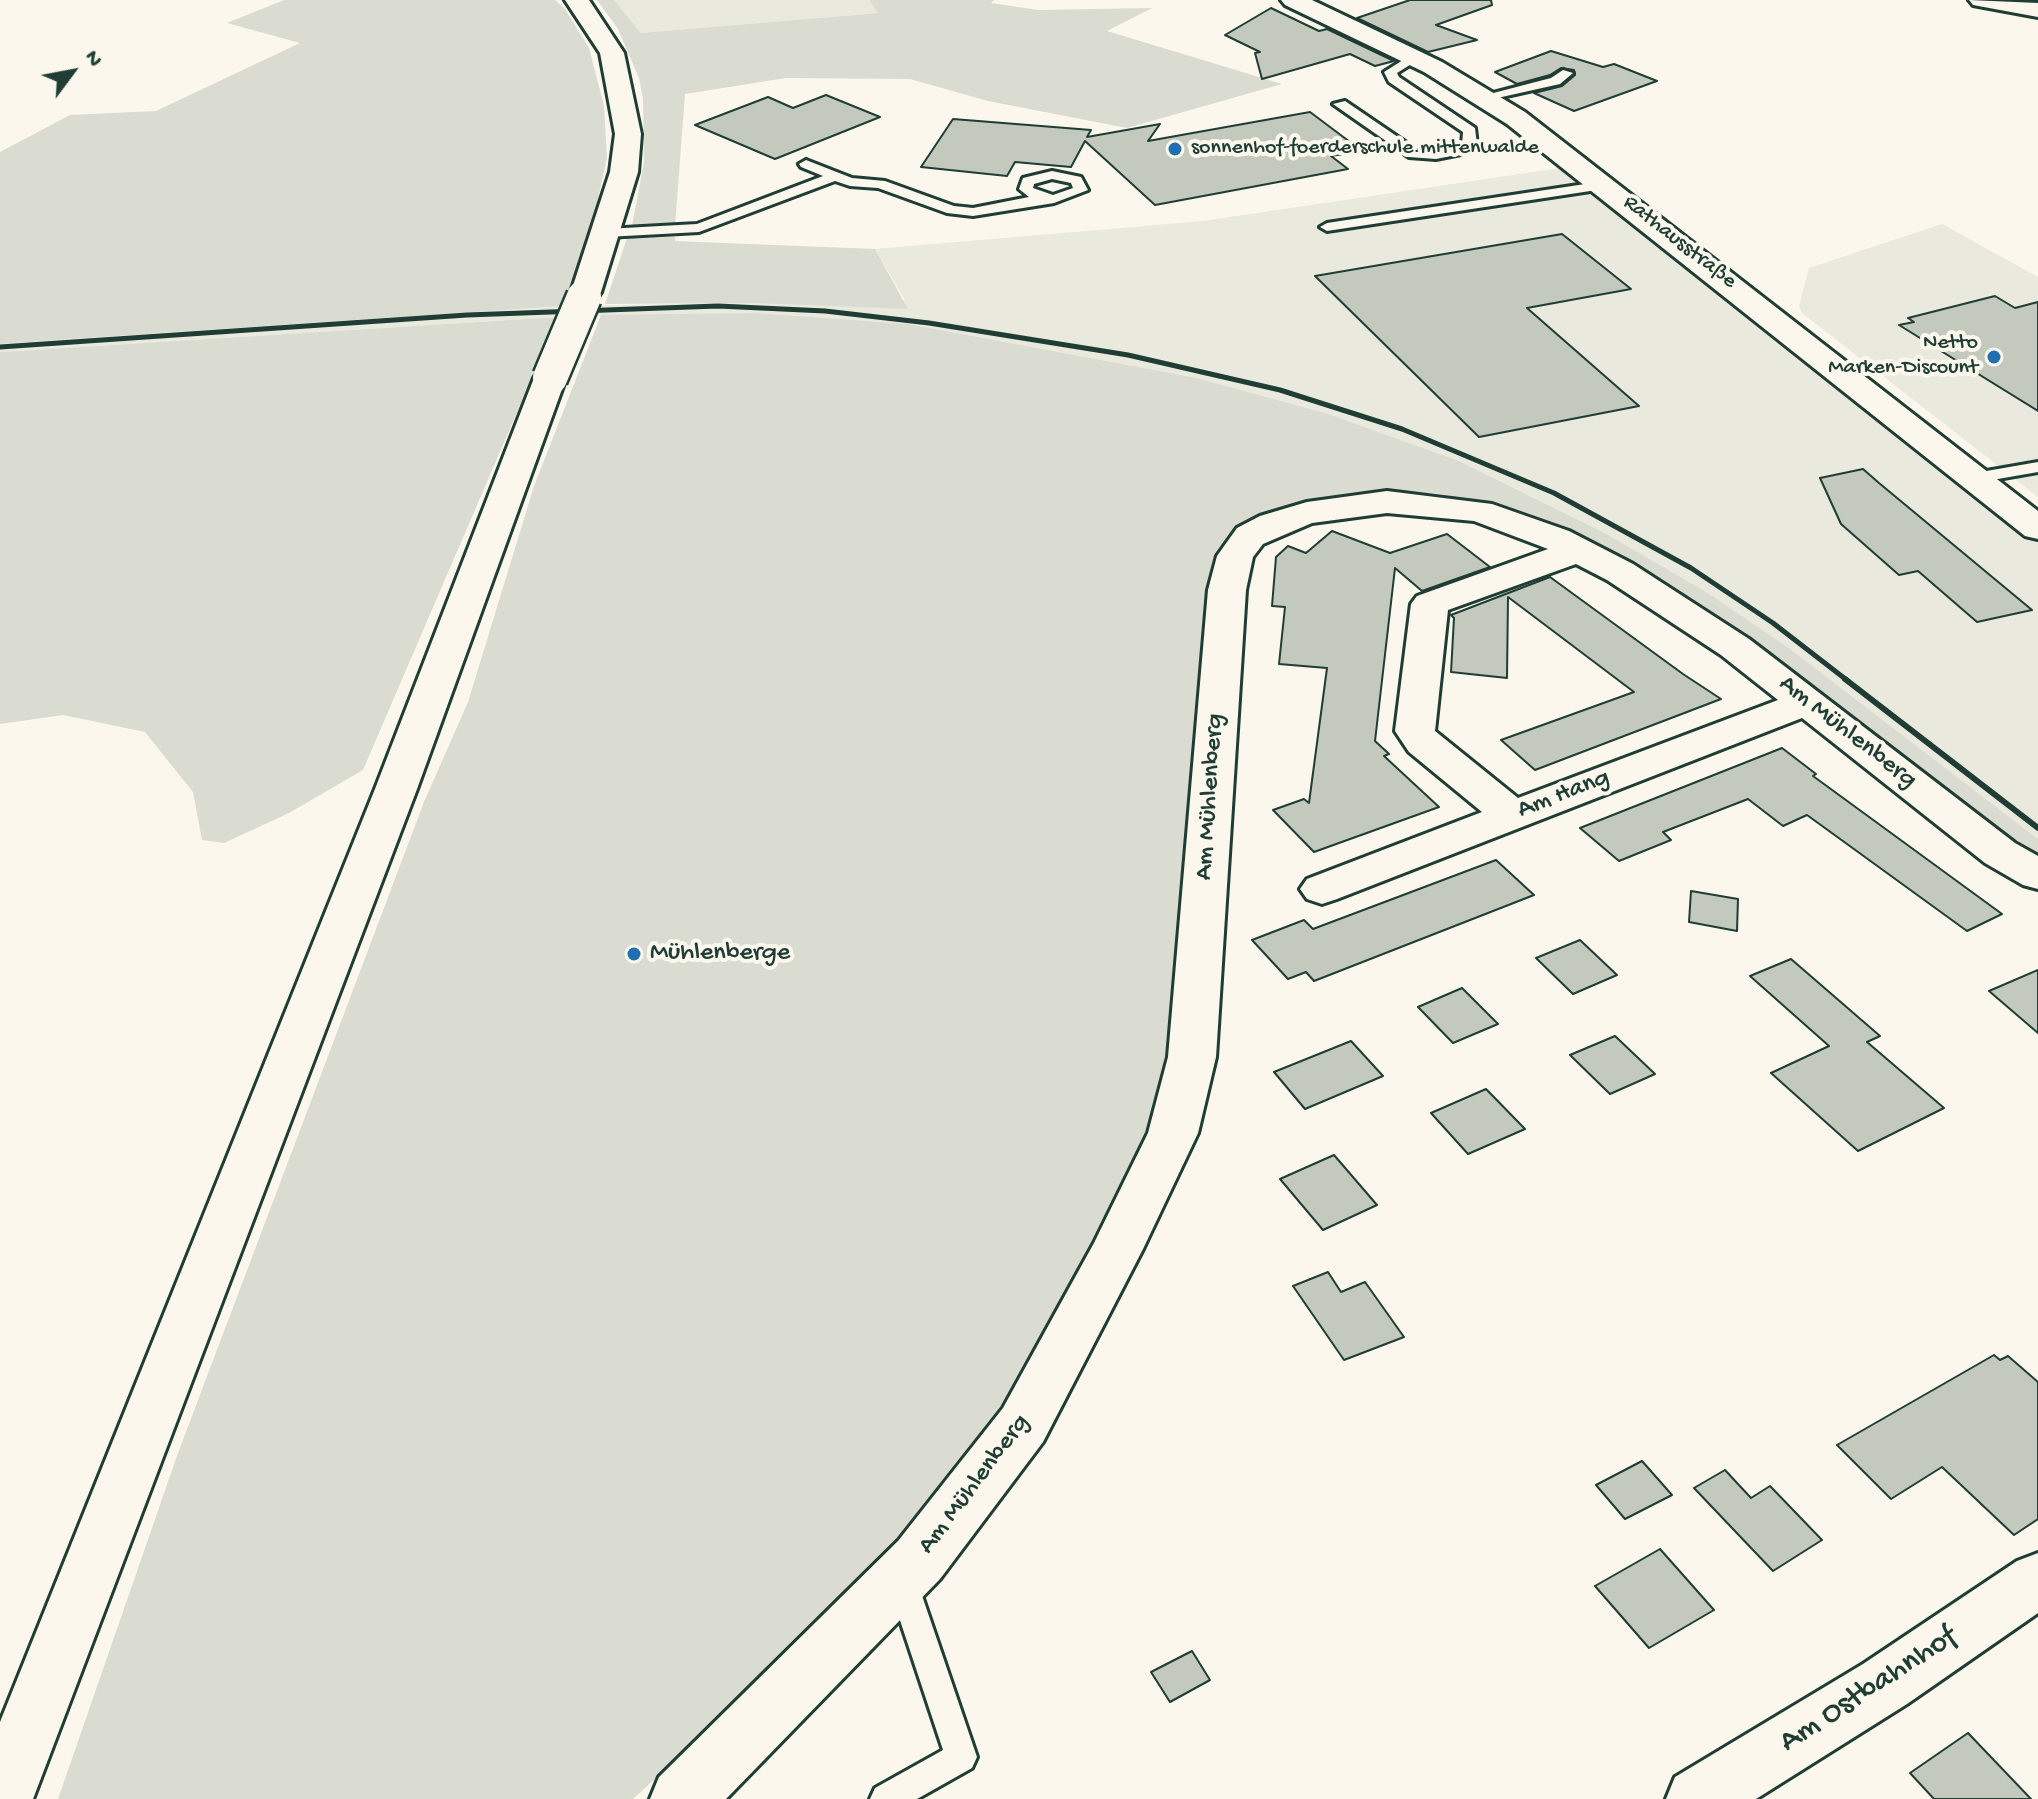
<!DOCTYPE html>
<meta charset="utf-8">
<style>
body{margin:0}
#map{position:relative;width:2038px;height:1799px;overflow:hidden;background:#fbf7ec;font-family:"Gochi Hand",sans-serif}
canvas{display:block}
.north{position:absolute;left:32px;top:32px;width:80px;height:80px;-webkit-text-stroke:6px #fbf7ec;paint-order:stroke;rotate:58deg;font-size:22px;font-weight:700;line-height:32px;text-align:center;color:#1f3d34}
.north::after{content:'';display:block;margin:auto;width:28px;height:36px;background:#1f3d34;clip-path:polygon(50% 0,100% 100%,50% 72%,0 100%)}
</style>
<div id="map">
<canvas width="2038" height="1799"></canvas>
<div class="north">N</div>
</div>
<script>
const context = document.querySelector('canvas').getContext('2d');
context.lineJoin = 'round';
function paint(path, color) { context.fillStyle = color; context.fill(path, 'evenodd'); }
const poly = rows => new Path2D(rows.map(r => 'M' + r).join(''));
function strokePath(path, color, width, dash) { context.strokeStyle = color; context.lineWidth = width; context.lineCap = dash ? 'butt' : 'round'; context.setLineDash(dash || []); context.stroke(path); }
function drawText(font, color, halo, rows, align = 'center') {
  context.font = font + ' "Gochi Hand",sans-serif'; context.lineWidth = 8; context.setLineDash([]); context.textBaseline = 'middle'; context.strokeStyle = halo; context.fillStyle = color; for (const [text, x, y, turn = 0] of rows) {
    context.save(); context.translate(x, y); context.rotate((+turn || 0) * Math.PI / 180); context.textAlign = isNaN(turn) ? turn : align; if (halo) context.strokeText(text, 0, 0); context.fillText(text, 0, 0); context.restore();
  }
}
paint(poly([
 [614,0,869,0,879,13,641,33],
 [1567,167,2038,541,2038,839,1789,648,1708,593,1605,533,1459,461,1329,414,1197,378,909,324,757,313,558,317,0,352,0,344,563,306,905,300,875,249,1203,221],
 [1942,224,2038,277,2038,497,1802,313,1799,306,1809,268]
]), '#eae9de');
paint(poly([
 [284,0,555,0,565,9,589,48,604,106,607,158,588,244,563,306,0,344,0,152,70,115,156,111,300,43,227,23],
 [597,0,614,0,641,33,878,13,869,0,994,0,991,3,1038,10,1152,8,1107,31,1282,84,1127,128,988,101,910,79,786,78,685,94,675,226,632,226,644,162,643,99,639,78,618,29],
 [675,237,675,241,875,249,908,309,755,303,605,304,627,238],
 [757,313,909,324,1197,378,1329,414,1459,461,1605,533,1708,593,1789,648,2038,839,2038,860,1729,628,1579,536,1508,510,1441,494,1394,490,1336,496,1242,528,1176,1061,1158,1125,1001,1408,904,1550,633,1799,58,1799,178,1453,424,802,468,702,534,486,601,315],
 [558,317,363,770,289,813,224,843,202,840,193,792,145,732,63,715,0,724,0,352]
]), '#dbdcd1');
const building = poly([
 [1410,0,1491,0,1492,5,1436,25,1477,40,1428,52,1357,18,1410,0],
 [1271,8,1319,31,1327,29,1394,61,1375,66,1350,54,1262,79,1255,53,1260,52,1225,35,1271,8],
 [1551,51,1603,67,1614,64,1657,81,1574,111,1534,93,1562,86,1575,75,1574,70,1561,68,1550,75,1517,84,1495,72,1551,51],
 [826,95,880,117,775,159,695,125,768,97,793,108,826,95],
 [1310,112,1362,151,1331,156,1348,169,1155,205,1085,141,1071,167,1015,162,1007,176,921,167,953,119,1091,130,1087,137,1160,124,1148,141,1310,112],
 [1562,234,1631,289,1527,308,1639,406,1479,437,1315,276,1562,234],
 [1995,296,2015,308,2038,302,2038,411,1899,325,1914,322,1908,318,1995,296],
 [1863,469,1879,483,2032,610,1977,622,1918,571,1899,575,1841,524,1820,478,1863,469],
 [1332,531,1390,553,1447,534,1490,567,1422,591,1395,568,1375,741,1389,754,1384,756,1439,807,1314,852,1273,810,1304,799,1309,803,1327,668,1279,664,1285,607,1272,606,1276,557,1288,546,1306,553,1332,531],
 [1550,577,1683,674,1721,699,1535,770,1501,740,1634,692,1508,597,1507,678,1451,672,1454,618,1451,615,1550,577],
 [1782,748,1816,774,1813,776,2002,914,1967,931,1807,815,1783,826,1748,799,1663,832,1671,840,1619,861,1580,828,1782,748],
 [1496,860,1534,895,1314,981,1306,972,1288,979,1252,940,1304,920,1313,929,1496,860],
 [1691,891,1738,899,1737,931,1689,922,1691,891],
 [1580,940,1617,975,1573,994,1536,958,1580,940],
 [1791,959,1880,1036,1867,1042,1944,1108,1858,1151,1771,1073,1829,1046,1750,976,1791,959],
 [2038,970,2038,1033,1989,991,2038,970],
 [1462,988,1498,1024,1453,1043,1418,1007,1462,988],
 [1615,1036,1655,1074,1610,1094,1570,1055,1615,1036],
 [1351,1041,1383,1076,1305,1109,1274,1072,1351,1041],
 [1486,1089,1525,1129,1468,1154,1431,1113,1486,1089],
 [1334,1155,1377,1205,1323,1230,1280,1179,1334,1155],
 [1328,1272,1341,1292,1365,1282,1404,1337,1344,1360,1293,1286,1328,1272],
 [1994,1355,2000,1360,2008,1356,2038,1382,2038,1519,2014,1535,1942,1467,1891,1499,1837,1445,1994,1355],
 [1642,1461,1672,1495,1625,1519,1596,1485,1642,1461],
 [1725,1470,1751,1498,1770,1486,1822,1540,1773,1571,1694,1488,1725,1470],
 [1660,1549,1714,1610,1649,1648,1595,1586,1660,1549],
 [1192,1651,1210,1680,1170,1702,1151,1672,1192,1651],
 [1968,1733,2031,1799,1934,1799,1910,1773,1968,1733]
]);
paint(building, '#c4c9be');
strokePath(building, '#1f3d34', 2);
const lane = poly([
 [1411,55,1421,58,1397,73,1399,77,1475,128,1477,145,1471,152,1436,159,1409,157,1333,104,1345,101,1417,150,1462,146,1463,132,1389,82,1384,72,1411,55],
 [1563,70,1573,73,1560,84,1484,101,1478,97,1551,78,1563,70],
 [806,160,852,178,885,181,954,206,973,208,1029,197,1019,189,1023,178,1052,171,1081,177,1088,190,1054,203,973,216,947,213,878,188,850,186,835,181,699,232,606,237,599,233,606,229,697,224,823,176,801,167,799,164,806,160],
 [1052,179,1071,183,1073,188,1053,195,1033,188,1034,184,1052,179],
 [1605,181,1610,182,1610,188,1327,231,1320,227,1327,223,1605,181],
 [2038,462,2038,472,1975,483,1966,478,1975,473,2038,462],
 [902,1568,912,1572,917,1581,977,1757,972,1768,917,1799,870,1799,875,1788,943,1750,887,1581,892,1572,902,1568]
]);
const street = poly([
 [1969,0,2038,3,2038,17,1973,5,1969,0],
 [1387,491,1492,504,1569,531,1633,564,1749,639,2015,843,2038,856,2038,889,2023,885,1985,863,1802,718,1337,899,1322,904,1307,899,1300,889,1307,879,1482,812,1409,752,1395,731,1411,604,1417,596,1548,549,1474,521,1387,513,1312,523,1263,544,1253,557,1246,590,1216,1057,1198,1133,1143,1249,1043,1442,940,1579,726,1799,650,1799,659,1777,898,1541,1003,1408,1094,1243,1148,1133,1168,1057,1208,590,1217,556,1237,528,1260,516,1307,502,1387,491],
 [1576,564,1607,580,1721,655,1778,700,1518,798,1435,731,1448,610,1576,564],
 [2038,1553,2038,1613,1907,1704,1756,1799,1666,1799,1675,1777,1863,1664,2017,1561,2038,1553]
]);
const secondary = poly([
 [1281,0,1312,0,1442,62,1525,112,2038,511,2038,539,2025,536,1507,124,1424,72,1285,5,1281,0]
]);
const primary = poly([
 [565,0,589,0,624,53,641,134,638,172,601,292,597,298,586,301,575,298,571,292,610,172,615,134,600,53,565,0],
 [550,368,561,371,566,378,417,789,33,1799,0,1799,0,1722,375,789,534,378,539,371,550,368]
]);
strokePath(lane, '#1f3d34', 6);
strokePath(street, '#1f3d34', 6);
strokePath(secondary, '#1f3d34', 6);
strokePath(primary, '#1f3d34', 6);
paint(lane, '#fbf7ec');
paint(street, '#fbf7ec');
paint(secondary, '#fbf7ec');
paint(primary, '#fbf7ec');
strokePath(poly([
 [0,347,467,315,718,306,825,311,929,323,1128,355,1280,390,1402,429,1554,493,1691,568,1773,623,1848,681]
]), '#1f3d34', 5);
strokePath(poly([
 [1845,679,2038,828]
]), '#1f3d34', 6);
const primaryBridgeFar1 = poly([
 [583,299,586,292]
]);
const primaryBridge = poly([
 [550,378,584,297]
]);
strokePath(primaryBridgeFar1, '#1f3d34', 31, []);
strokePath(primaryBridge, '#1f3d34', 39, []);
strokePath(primaryBridgeFar1, '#fbf7ec', 27);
strokePath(primaryBridge, '#fbf7ec', 34);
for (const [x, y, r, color] of [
 [1175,149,8,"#1f6fb2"],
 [1994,357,8,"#1f6fb2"],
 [634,954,8,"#1f6fb2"]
]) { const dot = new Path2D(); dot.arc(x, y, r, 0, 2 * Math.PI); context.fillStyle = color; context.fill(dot); strokePath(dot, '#fbf7ec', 3); }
drawText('22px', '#1f3d34', '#fbf7ec', [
 ["sonnenhof-foerderschule.mittenwalde",1191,149],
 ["Netto",1978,344,"right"],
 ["Marken-Discount",1978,369,"right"]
], 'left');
drawText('22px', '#1f3d34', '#fbf7ec', [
 ["Rathausstraße",1679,243,38]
]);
drawText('26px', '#1f3d34', '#fbf7ec', [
 ["Am Mühlenberg",1847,733,38],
 ["Am Hang",1564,795,-21],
 ["Am Mühlenberg",1211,797,-86],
 ["Am Mühlenberg",975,1485,-53]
]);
drawText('26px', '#1f3d34', '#fbf7ec', [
 ["Mühlenberge",650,954]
], 'left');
drawText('32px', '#1f3d34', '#fbf7ec', [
 ["Am Ostbahnhof",1869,1691,-33]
]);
</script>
